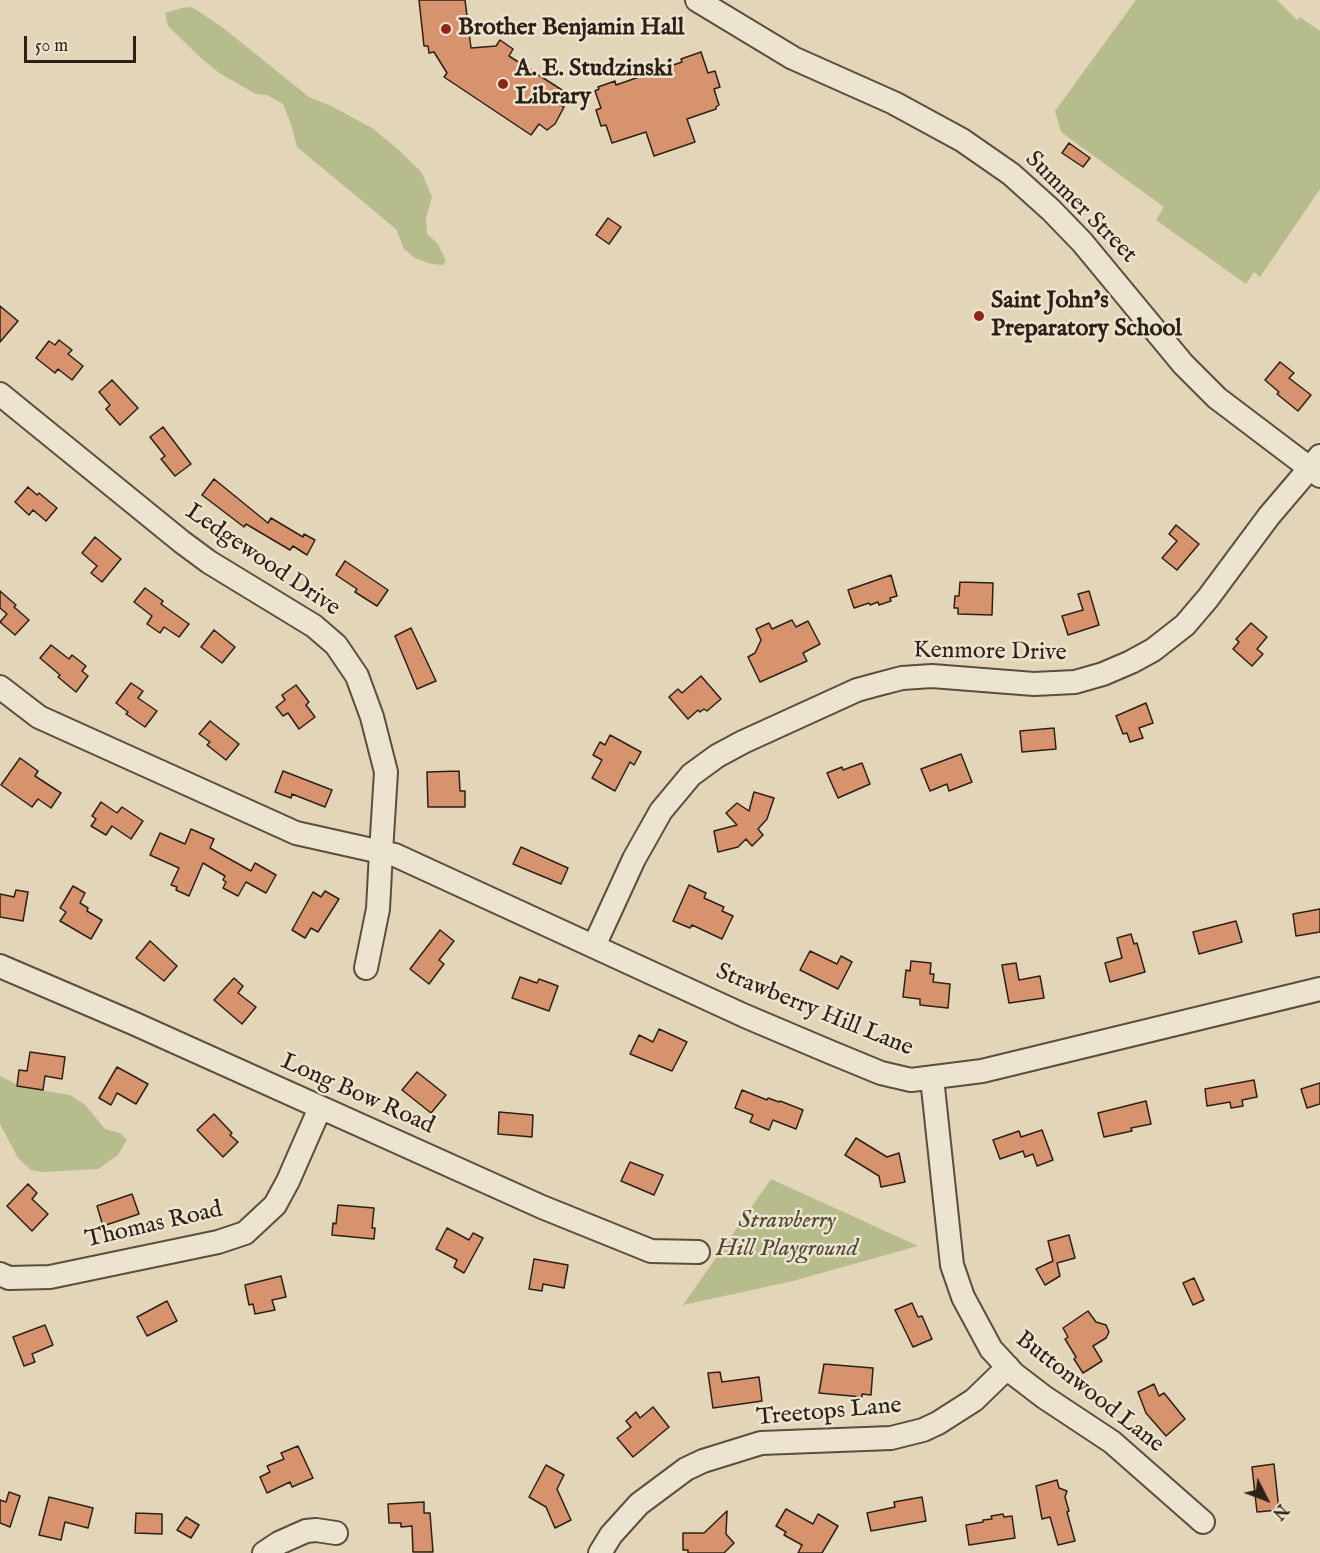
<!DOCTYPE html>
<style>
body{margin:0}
#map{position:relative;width:1320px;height:1553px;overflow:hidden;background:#e3d5b7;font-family:"IM FELL English",serif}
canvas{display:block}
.north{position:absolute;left:1236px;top:1469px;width:60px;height:60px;-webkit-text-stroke:4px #ede4d0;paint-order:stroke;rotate:132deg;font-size:16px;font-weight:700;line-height:24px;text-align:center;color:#2d2117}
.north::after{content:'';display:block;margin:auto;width:21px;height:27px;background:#2d2117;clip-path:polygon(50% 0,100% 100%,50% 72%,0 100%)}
.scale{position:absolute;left:24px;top:36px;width:112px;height:27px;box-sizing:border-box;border:3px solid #2d2117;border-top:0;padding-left:8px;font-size:18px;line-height:21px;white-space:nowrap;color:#2d2117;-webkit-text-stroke:4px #ede4d0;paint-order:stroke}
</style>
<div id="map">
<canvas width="1320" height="1553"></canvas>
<div class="north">N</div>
<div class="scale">50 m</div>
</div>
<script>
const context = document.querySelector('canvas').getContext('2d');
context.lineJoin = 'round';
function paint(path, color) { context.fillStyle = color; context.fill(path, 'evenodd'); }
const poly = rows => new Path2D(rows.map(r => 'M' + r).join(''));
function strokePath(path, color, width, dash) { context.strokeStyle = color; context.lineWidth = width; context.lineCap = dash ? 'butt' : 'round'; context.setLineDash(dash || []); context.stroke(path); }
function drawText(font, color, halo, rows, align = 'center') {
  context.font = font + ' "IM FELL English",serif'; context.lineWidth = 5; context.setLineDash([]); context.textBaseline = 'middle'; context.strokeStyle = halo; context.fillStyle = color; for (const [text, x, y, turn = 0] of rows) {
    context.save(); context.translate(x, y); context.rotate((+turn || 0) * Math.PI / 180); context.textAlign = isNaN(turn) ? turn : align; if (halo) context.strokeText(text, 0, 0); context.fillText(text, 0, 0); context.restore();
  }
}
paint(poly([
 [1136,0,1277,0,1297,20,1300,17,1320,31,1320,189,1260,277,1254,272,1246,284,1156,220,1164,207,1061,132,1055,111],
 [192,7,222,27,309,97,333,107,372,128,400,151,422,173,432,197,426,218,427,234,438,244,446,261,443,265,431,264,415,258,404,249,396,229,297,147,291,124,283,104,267,95,256,94,219,73,201,58,168,26,165,13,182,8],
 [0,1076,22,1087,70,1095,85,1105,105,1129,120,1133,127,1140,118,1155,98,1169,43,1172,31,1170,18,1158,0,1124],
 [771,1179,918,1246,793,1281,683,1305]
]), '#b7bc8c');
const building = poly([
 [419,0,465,0,471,48,496,46,500,40,513,49,509,56,562,90,554,101,564,107,555,124,547,130,539,124,531,135,444,77,447,73,434,52,429,53,428,46,424,46,419,0],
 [701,52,708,73,715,71,720,87,714,89,719,105,716,107,716,109,687,119,695,142,654,156,646,132,612,143,606,125,601,126,596,110,601,108,595,91,599,89,598,87,615,81,616,85,682,62,681,59,701,52],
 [1069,143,1090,158,1083,167,1062,153,1069,143],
 [608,218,621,227,609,244,596,235,608,218],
 [0,306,18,321,0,342,0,306],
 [59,340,72,350,68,354,83,366,72,380,58,369,55,373,36,358,49,341,55,345,59,340],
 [1280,362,1294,373,1289,378,1311,395,1298,411,1277,394,1279,392,1265,380,1280,362],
 [112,380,138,408,120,425,106,409,110,405,99,392,112,380],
 [163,427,191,464,175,476,161,459,165,456,150,437,163,427],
 [214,479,268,523,271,518,303,537,304,534,315,540,307,555,293,546,290,550,246,524,244,527,202,495,214,479],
 [28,487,37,495,39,493,57,508,46,521,33,510,29,515,15,502,28,487],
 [1176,525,1199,544,1177,570,1162,558,1177,541,1169,534,1176,525],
 [95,537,121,559,102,582,91,573,97,566,82,553,95,537],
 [345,561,388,590,377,606,355,592,357,589,336,575,345,561],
 [891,575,897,596,890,598,891,601,879,605,878,602,870,605,869,603,854,608,848,590,891,575],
 [960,582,993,583,992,615,958,614,958,608,954,608,955,596,959,596,960,582],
 [145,588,163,601,161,604,189,624,179,637,164,627,160,633,147,624,152,616,134,602,145,588],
 [0,591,16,605,14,607,29,620,15,635,0,622,7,614,0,608,0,591],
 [1089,591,1099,625,1068,635,1062,616,1083,610,1078,594,1089,591],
 [792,620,796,627,808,621,820,644,803,653,807,661,760,682,748,657,755,653,761,640,756,629,769,623,772,629,792,620],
 [1251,623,1267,637,1257,649,1263,654,1252,666,1233,649,1239,642,1236,639,1251,623],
 [411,628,436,681,417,689,395,636,411,628],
 [214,630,235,647,222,663,201,647,214,630],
 [51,645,69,659,72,655,86,666,82,671,88,676,76,692,58,677,60,675,40,658,51,645],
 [701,676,721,699,707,711,704,709,700,712,698,710,688,719,669,697,678,689,682,693,701,676],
 [131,683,143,691,138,698,157,711,145,727,126,714,128,712,116,703,131,683],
 [296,685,309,702,306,705,315,717,299,729,288,713,283,716,276,707,285,700,282,695,296,685],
 [1146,703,1153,723,1139,728,1143,738,1130,742,1127,733,1123,734,1116,716,1146,703],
 [210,721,239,744,226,760,207,745,210,742,199,734,210,721],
 [1054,728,1056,749,1022,752,1020,731,1054,728],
 [610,735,641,752,634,765,630,762,615,791,592,778,602,760,593,755,600,742,605,745,610,735],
 [961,754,972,782,949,791,947,784,930,791,921,769,961,754],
 [20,758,38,771,35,776,61,793,51,808,38,799,32,807,1,785,20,758],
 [862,763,870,784,838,798,827,773,842,767,843,770,862,763],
 [283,771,332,790,325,807,292,794,291,798,275,792,283,771],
 [459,771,460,791,465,791,465,807,428,807,427,772,459,771],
 [754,792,774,798,767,819,758,829,763,835,752,846,746,839,738,847,718,852,714,831,737,825,726,813,737,803,749,811,754,792],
 [101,802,117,813,122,807,143,821,131,839,112,826,106,835,91,826,96,819,92,816,101,802],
 [191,829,214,839,210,848,251,871,255,863,276,875,266,893,246,882,238,896,223,888,226,882,223,880,225,876,203,863,189,896,176,890,177,887,171,885,179,868,150,855,160,833,185,844,191,829],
 [521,847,568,868,561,884,513,864,521,847],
 [689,885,706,893,704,898,724,907,722,911,733,916,722,939,692,925,690,928,673,921,689,885],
 [73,886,85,893,80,903,88,908,87,911,102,920,91,939,60,921,66,912,60,908,73,886],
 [16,890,28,892,23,921,0,917,0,894,14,897,16,890],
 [325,891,339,899,318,932,311,928,305,938,292,930,313,892,321,897,325,891],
 [1320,909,1320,932,1296,936,1293,914,1320,909],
 [1236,921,1242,942,1199,954,1193,932,1236,921],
 [440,930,454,941,439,960,444,964,429,984,410,969,440,930],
 [1131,934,1134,944,1137,943,1145,972,1110,982,1105,963,1122,958,1117,938,1131,934],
 [150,941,177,966,164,981,136,958,150,941],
 [810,951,837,964,841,956,852,962,838,989,800,970,810,951],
 [911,961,931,963,930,974,934,974,933,982,950,984,948,1008,920,1005,920,999,903,997,906,970,910,971,911,961],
 [1016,963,1019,980,1040,976,1044,998,1009,1003,1002,965,1016,963],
 [520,977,537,983,539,979,558,986,549,1011,512,998,520,977],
 [234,978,243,986,238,993,256,1007,242,1024,214,1000,234,978],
 [659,1029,687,1042,672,1071,630,1054,639,1035,653,1042,659,1029],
 [30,1052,65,1057,62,1079,45,1076,43,1090,17,1086,19,1070,27,1071,30,1052],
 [117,1067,148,1084,136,1104,117,1093,111,1105,99,1098,117,1067],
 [417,1072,446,1095,431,1113,402,1090,417,1072],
 [1254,1080,1257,1097,1242,1100,1243,1106,1231,1108,1230,1102,1207,1106,1205,1089,1254,1080],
 [1320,1083,1320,1104,1307,1108,1301,1089,1320,1083],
 [742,1090,767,1100,768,1098,779,1102,780,1101,803,1110,796,1129,773,1120,769,1130,750,1122,753,1115,735,1108,742,1090],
 [1146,1101,1151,1124,1131,1128,1132,1131,1104,1137,1098,1113,1146,1101],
 [499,1112,533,1115,532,1137,498,1134,499,1112],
 [214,1114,232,1133,230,1135,238,1142,223,1157,197,1130,214,1114],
 [1042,1130,1053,1160,1037,1166,1033,1154,1025,1157,1023,1151,1000,1159,993,1140,1019,1131,1021,1137,1042,1130],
 [856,1138,887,1157,899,1153,905,1182,881,1187,879,1176,845,1155,856,1138],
 [630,1162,663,1175,654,1195,621,1181,630,1162],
 [28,1184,37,1193,32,1199,48,1214,32,1231,7,1206,28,1184],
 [132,1194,139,1214,103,1226,97,1206,132,1194],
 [338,1205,374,1208,372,1228,375,1228,374,1239,332,1235,333,1223,336,1224,338,1205],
 [447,1228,469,1240,473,1233,483,1238,464,1273,454,1267,457,1260,436,1249,447,1228],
 [1069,1235,1075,1258,1057,1263,1060,1276,1045,1285,1036,1269,1053,1261,1048,1241,1069,1235],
 [534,1259,568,1265,564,1288,543,1284,542,1291,529,1289,534,1259],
 [281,1276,286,1297,272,1300,275,1310,255,1314,253,1304,249,1305,245,1285,281,1276],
 [1194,1278,1204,1300,1193,1305,1183,1283,1194,1278],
 [167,1301,177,1321,147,1336,137,1317,167,1301],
 [912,1303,918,1317,922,1316,932,1339,913,1347,895,1310,912,1303],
 [1088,1311,1096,1322,1106,1325,1109,1332,1106,1338,1093,1346,1102,1361,1083,1373,1074,1359,1076,1357,1065,1339,1068,1337,1063,1328,1088,1311],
 [45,1325,53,1345,32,1354,35,1362,24,1366,13,1337,45,1325],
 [824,1364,873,1368,871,1395,862,1394,862,1397,819,1393,824,1364],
 [720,1372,722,1382,759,1377,762,1401,713,1408,708,1373,720,1372],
 [1154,1384,1159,1396,1164,1393,1185,1419,1166,1436,1146,1413,1138,1392,1154,1384],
 [653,1407,669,1427,633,1457,617,1438,631,1427,626,1421,636,1412,640,1418,653,1407],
 [298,1446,313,1478,292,1487,290,1482,267,1493,260,1477,270,1472,267,1466,284,1459,281,1453,298,1446],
 [1274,1464,1279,1510,1257,1512,1252,1467,1274,1464],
 [546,1465,564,1475,557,1489,571,1520,555,1528,546,1507,529,1497,546,1465],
 [1057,1480,1059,1488,1067,1491,1065,1497,1069,1511,1067,1512,1075,1541,1058,1545,1050,1517,1042,1519,1036,1486,1057,1480],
 [9,1492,20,1496,10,1527,0,1523,0,1500,6,1502,9,1492],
 [49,1497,93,1508,88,1528,65,1522,61,1540,39,1535,49,1497],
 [922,1497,926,1521,871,1531,867,1513,895,1507,894,1502,922,1497],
 [424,1502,424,1513,430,1513,433,1552,413,1552,412,1526,401,1527,401,1523,389,1523,388,1504,424,1502],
 [786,1509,813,1524,818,1514,838,1526,822,1553,798,1553,802,1545,784,1535,786,1532,776,1526,786,1509],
 [727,1511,726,1534,734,1543,724,1553,688,1553,688,1550,683,1550,683,1533,704,1533,727,1511],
 [136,1513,162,1514,162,1534,135,1533,136,1513],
 [1003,1514,1004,1517,1012,1516,1015,1538,969,1545,966,1525,983,1522,983,1520,992,1519,991,1516,1003,1514],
 [186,1517,199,1525,191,1538,177,1530,186,1517]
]);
paint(building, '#d7936d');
strokePath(building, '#2d2117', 1.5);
const minor = poly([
 [697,0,793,58,894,103,962,140,1011,174,1051,210,1082,242,1183,364,1217,398,1320,476],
 [0,394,182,542,209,562,314,626,336,645,357,676,372,717,386,772,381,852,296,833,39,717,0,687],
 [594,946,634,859,661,811,691,775,717,756,743,742,857,690,879,684,902,678,932,676,1034,684,1075,682,1103,674,1131,662,1153,650,1185,625,1208,598,1269,516,1320,456],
 [0,966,133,1023,542,1207,651,1251,698,1252],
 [366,968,378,909,381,852,395,855,745,1016,830,1052,881,1073,911,1080,982,1071,1320,989],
 [932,1078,952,1265,963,1297,991,1349,1014,1374,1044,1397,1112,1442,1203,1522],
 [0,1274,9,1278,50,1277,218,1242,245,1233,275,1205,288,1181,320,1108],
 [264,1553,279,1543,306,1531,316,1530,336,1533],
 [600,1553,611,1535,639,1504,686,1469,703,1461,761,1443,891,1438,923,1430,938,1423,974,1400,1008,1367]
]);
strokePath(minor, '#5a4e3f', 26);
strokePath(minor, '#ede4d0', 22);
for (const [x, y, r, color] of [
 [446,29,6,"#8f2418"],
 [503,84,6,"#8f2418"],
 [979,316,6,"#8f2418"]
]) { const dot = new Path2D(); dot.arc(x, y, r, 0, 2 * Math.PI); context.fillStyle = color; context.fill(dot); strokePath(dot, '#ede4d0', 2); }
drawText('bold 24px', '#2d2117', '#ede4d0', [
 ["Brother Benjamin Hall",458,29],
 ["A. E. Studzinski",515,70],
 ["Library",515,98],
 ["Saint John's",991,302],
 ["Preparatory School",991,330]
], 'left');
drawText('24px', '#2d2117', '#ede4d0', [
 ["Summer Street",1080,208,45],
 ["Ledgewood Drive",262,561,34],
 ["Kenmore Drive",990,653,1],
 ["Strawberry Hill Lane",814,1011,22],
 ["Long Bow Road",357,1095,24],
 ["Thomas Road",154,1226,-13],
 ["Buttonwood Lane",1089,1393,38],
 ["Treetops Lane",829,1413,-5]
]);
drawText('italic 24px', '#504834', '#ede4d0', [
 ["Strawberry",787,1222],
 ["Hill Playground",787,1250]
]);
</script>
